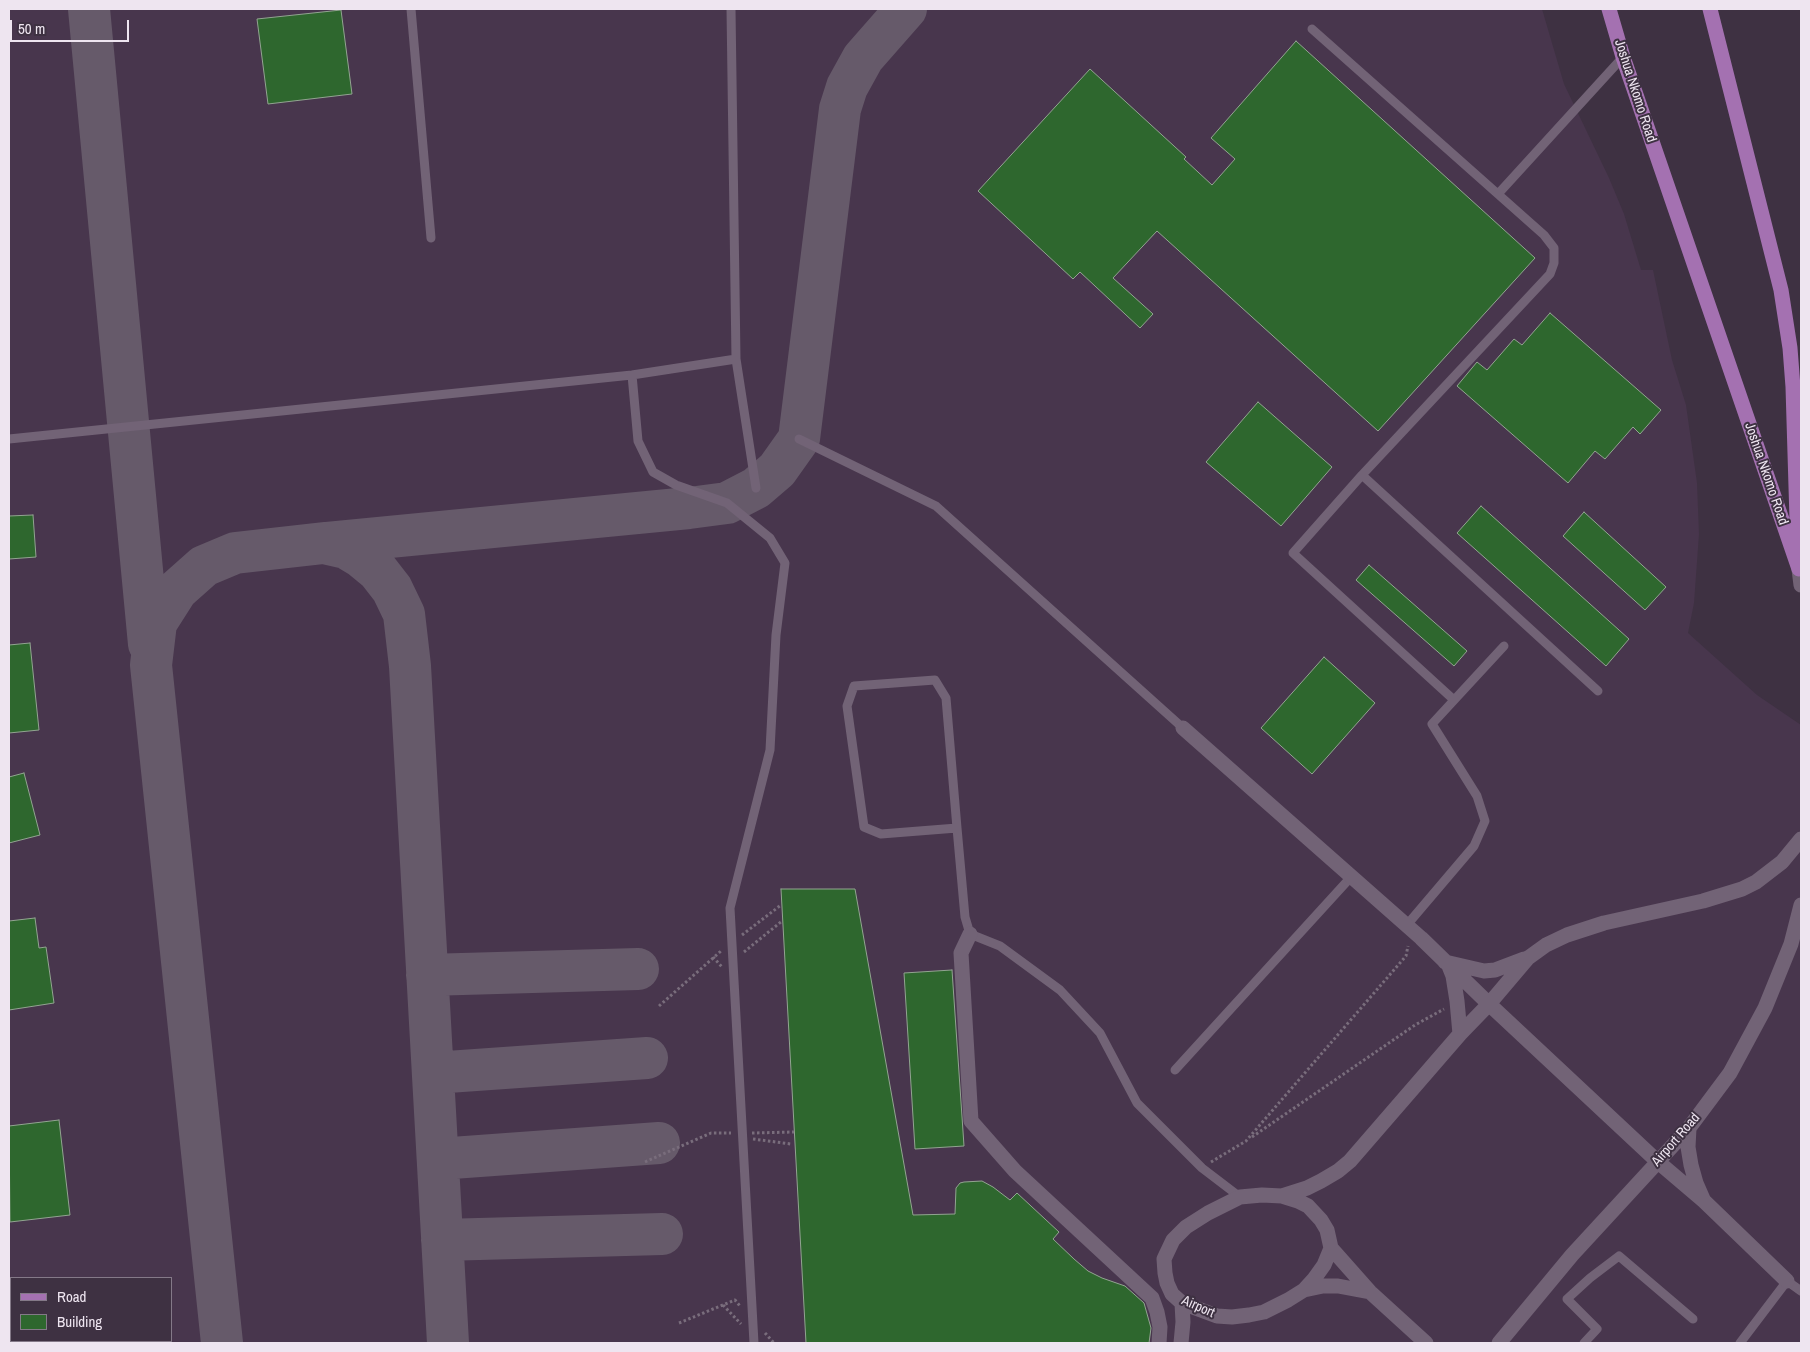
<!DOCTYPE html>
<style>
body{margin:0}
#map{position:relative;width:1810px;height:1352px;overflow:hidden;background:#3e3142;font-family:"Archivo Narrow",sans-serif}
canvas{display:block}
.frame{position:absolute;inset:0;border:10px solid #eee5f0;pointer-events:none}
.legend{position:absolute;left:10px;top:1277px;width:162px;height:65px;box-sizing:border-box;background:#3e3142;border:1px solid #847988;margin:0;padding:6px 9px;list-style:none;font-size:15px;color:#eee5f0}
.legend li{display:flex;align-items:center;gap:10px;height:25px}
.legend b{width:25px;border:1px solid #847988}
.scale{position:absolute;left:10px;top:20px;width:119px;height:22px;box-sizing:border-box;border:2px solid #eee5f0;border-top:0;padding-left:6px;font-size:15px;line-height:18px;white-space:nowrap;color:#eee5f0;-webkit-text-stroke:4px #3e3142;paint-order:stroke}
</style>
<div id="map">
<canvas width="1810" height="1352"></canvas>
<div class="frame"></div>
<ul class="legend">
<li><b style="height:6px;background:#a471b1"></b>Road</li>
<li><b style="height:14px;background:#2e672e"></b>Building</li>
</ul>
<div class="scale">50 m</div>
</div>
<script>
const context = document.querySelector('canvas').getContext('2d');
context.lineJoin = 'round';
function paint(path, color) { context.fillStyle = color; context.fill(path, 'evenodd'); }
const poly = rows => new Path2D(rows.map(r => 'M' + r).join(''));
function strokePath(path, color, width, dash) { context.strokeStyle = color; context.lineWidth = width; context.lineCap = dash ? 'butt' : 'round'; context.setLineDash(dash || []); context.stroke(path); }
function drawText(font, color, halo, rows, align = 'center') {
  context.font = font + ' "Archivo Narrow",sans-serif'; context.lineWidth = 4; context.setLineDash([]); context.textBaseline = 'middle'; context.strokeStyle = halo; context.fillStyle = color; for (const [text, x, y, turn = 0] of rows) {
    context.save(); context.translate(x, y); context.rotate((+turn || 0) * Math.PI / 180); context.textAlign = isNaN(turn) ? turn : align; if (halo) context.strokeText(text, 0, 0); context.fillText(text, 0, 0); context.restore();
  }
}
paint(poly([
 [9,9,1542,9,1564,84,1609,178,1624,214,1641,270,1653,270,1672,360,1686,405,1697,483,1699,534,1694,603,1688,633,1757,695,1801,725,1801,1343,9,1343],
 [11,1278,171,1278,171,1341,11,1341]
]), '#48364d');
strokePath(poly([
 [89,9,149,644],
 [327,543,689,508,727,503,756,488,777,470,799,439,840,109,847,87,863,58,906,9],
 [427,975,638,969],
 [433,1073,647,1058],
 [438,1159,659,1143],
 [442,1240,662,1234],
 [222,1343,151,665,156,623,177,590,204,566,235,553,324,543,346,548,361,557,378,571,392,589,404,614,410,666,448,1343]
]), '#665a6a', 42);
const building = poly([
 [341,10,352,94,268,104,257,19,341,10],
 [1296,41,1535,258,1378,431,1157,231,1113,278,1153,314,1140,328,1080,272,1073,279,978,191,1090,69,1186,157,1184,159,1212,185,1235,159,1211,138,1296,41],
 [1550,313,1661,410,1640,434,1633,427,1605,459,1595,451,1568,483,1457,386,1477,362,1487,370,1514,339,1522,345,1550,313],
 [1258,402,1332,467,1281,526,1206,462,1258,402],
 [1481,506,1629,639,1606,666,1457,533,1481,506],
 [1584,512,1666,587,1645,610,1563,536,1584,512],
 [33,515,36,557,9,559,9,516,33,515],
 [1369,565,1467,651,1454,666,1356,580,1369,565],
 [30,643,39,730,9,733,9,645,30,643],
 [1324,657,1375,703,1312,774,1261,728,1324,657],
 [24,773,40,835,9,843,9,777,24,773],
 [781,889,855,889,913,1215,955,1214,956,1188,960,1183,964,1182,982,1181,993,1187,1010,1200,1017,1193,1059,1232,1053,1239,1074,1259,1088,1271,1102,1278,1125,1286,1144,1303,1151,1328,1149,1343,806,1343,781,889],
 [35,918,39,948,46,947,54,1003,9,1010,9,921,35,918],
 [952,970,964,1146,915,1149,904,973,952,970],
 [59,1120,70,1215,10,1222,9,1126,59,1120]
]);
paint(building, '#2e672e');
strokePath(building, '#92a491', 1);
strokePath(poly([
 [742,935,781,905],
 [744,952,782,921],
 [713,957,722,967],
 [659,1006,721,951],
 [752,1133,794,1132],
 [1252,1137,1415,1025,1444,1009],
 [753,1139,791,1144],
 [645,1162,711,1133,731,1133],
 [1211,1162,1246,1141,1406,956,1408,946],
 [723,1305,741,1324],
 [679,1323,735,1300,740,1306],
 [765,1333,774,1343]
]), '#796d7c', 3, [2.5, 2.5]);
strokePath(poly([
 [411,9,431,238],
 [731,9,736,359,756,488],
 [1312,29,1544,235,1554,248,1554,263,1550,274,1362,475,1293,553,1454,700],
 [1498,194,1623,57],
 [632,375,638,441,653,472,676,485,727,503,770,538,785,563,776,635,770,750,730,908,754,1343],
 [9,439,632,375,736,359],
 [799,439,936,506,1183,728],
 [1362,475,1598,691],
 [957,828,881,834,864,827,847,706,854,686,935,680,946,698,957,828,965,917,970,934,1000,946,1060,990,1100,1033,1137,1103,1202,1168,1240,1197],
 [1406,926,1474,846,1485,821,1477,796,1432,724,1504,646],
 [1175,1070,1351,877],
 [1584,1343,1597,1329,1567,1299,1590,1278,1619,1256,1693,1319],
 [1740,1343,1787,1281,1801,1291]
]), '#726376', 9);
strokePath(poly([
 [1799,569,1801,585],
 [1183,728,1421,938,1489,1004,1657,1161,1704,1201,1787,1281],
 [970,934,961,953,971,1121,1015,1171,1152,1298,1157,1312,1160,1327,1159,1343],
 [1445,962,1484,971,1495,970,1524,959],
 [1449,966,1453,976,1457,1001,1460,1034],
 [1689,1128,1688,1147,1691,1165,1696,1183,1703,1199],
 [1262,1195,1282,1196,1298,1201,1308,1206,1321,1220,1327,1230,1331,1248,1324,1265,1314,1279,1304,1290,1288,1300,1264,1312,1249,1315,1232,1317,1217,1316,1182,1303,1172,1294,1167,1283,1165,1273,1164,1259,1173,1240,1186,1227,1208,1213,1240,1197,1262,1195],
 [1282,1196,1307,1188,1321,1181,1338,1171,1350,1161,1460,1034,1489,1004,1528,958,1546,945,1567,935,1604,923,1703,901,1742,889,1756,882,1782,862,1801,839],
 [1331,1248,1370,1292,1426,1343],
 [1304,1290,1323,1286,1338,1286,1370,1292],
 [1181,1343,1183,1322,1182,1303],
 [1499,1343,1572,1255,1689,1128,1730,1073,1765,1008,1791,944,1801,905]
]), '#726376', 15);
strokePath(poly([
 [1609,9,1623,57,1799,569],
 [1710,9,1781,290,1790,348,1793,387,1798,553]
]), '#a471b1', 15);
drawText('14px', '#eee5f0', '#3e3142', [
 ["Joshua Nkomo Road",1635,91,72],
 ["Joshua Nkomo Road",1766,474,71],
 ["Airport Road",1676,1140,-49],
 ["Airport",1198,1307,24]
]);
</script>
